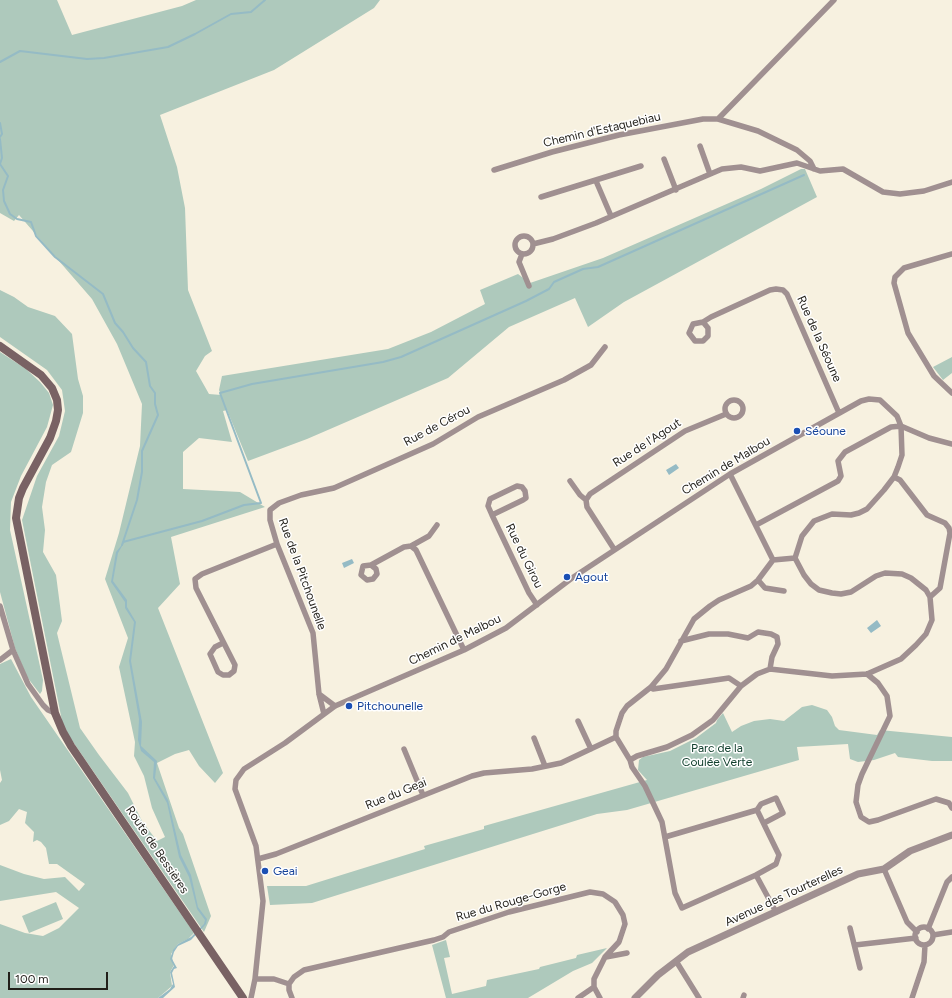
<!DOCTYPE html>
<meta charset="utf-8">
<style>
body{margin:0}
#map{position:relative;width:952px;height:998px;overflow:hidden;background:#f7f1e0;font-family:Figtree,sans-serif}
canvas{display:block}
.scale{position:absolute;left:8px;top:972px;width:100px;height:18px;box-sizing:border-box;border:2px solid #211f19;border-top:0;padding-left:5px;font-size:12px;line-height:14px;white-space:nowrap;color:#211f19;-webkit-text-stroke:3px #fff;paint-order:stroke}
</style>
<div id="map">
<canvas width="952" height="998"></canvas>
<div class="scale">100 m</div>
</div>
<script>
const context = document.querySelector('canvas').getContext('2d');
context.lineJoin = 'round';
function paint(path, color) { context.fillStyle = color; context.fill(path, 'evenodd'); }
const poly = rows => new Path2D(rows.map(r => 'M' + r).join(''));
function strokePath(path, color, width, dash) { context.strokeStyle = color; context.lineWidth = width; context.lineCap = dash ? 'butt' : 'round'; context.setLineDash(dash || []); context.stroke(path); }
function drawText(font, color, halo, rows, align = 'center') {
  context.font = font + ' Figtree,sans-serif'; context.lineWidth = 3; context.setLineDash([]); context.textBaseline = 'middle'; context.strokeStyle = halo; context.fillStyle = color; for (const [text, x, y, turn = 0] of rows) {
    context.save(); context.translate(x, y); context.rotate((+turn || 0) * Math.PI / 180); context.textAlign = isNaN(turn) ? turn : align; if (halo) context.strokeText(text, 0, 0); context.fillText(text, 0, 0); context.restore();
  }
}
paint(poly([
 [0,0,57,0,72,35,182,6,196,0,380,0,374,8,274,70,160,115,177,167,185,208,188,290,212,351,205,356,196,371,209,394,221,395,219,390,222,376,388,349,431,332,485,304,480,290,518,274,530,283,603,258,761,189,801,169,805,169,817,197,624,302,588,327,575,298,509,327,448,378,307,439,248,461,227,410,223,411,232,442,199,438,183,452,183,489,240,492,265,507,171,537,180,584,158,608,223,773,215,783,199,766,189,750,175,754,157,763,179,828,183,834,211,916,204,932,69,736,62,721,22,520,37,476,59,436,65,411,62,390,47,370,0,337,0,290,14,297,28,307,55,316,72,334,78,379,83,396,83,413,71,452,52,465,46,482,42,507,45,530,43,552,56,575,62,621,57,633,80,728,99,755,128,793,142,821,157,841,165,837,152,808,144,776,134,756,135,742,119,667,128,638,105,579,119,533,140,446,142,404,117,344,92,299,19,215,14,221,0,213],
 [0,352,26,369,40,382,49,393,53,405,47,427,21,476,11,502,10,530,43,680,42,691,40,694,27,677,15,648,0,592],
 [952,357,952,373,943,380,933,367],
 [11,659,31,697,194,933,188,939,178,944,171,954,174,965,170,972,172,986,158,998,0,998,0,924,25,933,43,936,59,928,79,908,56,892,0,901,0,865,24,874,44,879,65,877,79,891,85,884,57,864,49,864,46,848,41,842,37,840,33,842,34,832,25,823,27,812,19,809,9,821,0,825,0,783,2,780,0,770,0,664],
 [812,705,827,710,832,717,835,726,839,730,877,735,880,730,952,737,952,761,932,761,898,757,895,753,874,760,858,762,850,759,848,744,797,747,799,760,627,810,597,814,312,903,270,905,267,886,306,886,425,849,424,846,484,829,484,826,647,780,638,770,639,760,643,757,670,751,696,738,716,723,717,720,723,713,732,732,741,726,754,721,770,719,784,721,802,707],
 [56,902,63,919,29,933,22,916],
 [446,940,450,957,444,958,452,994,486,986,487,980,539,969,540,967,576,958,577,955,607,948,592,963,573,971,528,998,446,998,432,945]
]), '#aec9bc');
paint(poly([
 [676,464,679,468,669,475,666,470],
 [125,541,118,553,113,581,127,600,127,607,136,622,131,661,142,722,141,746,157,761,155,778,168,800,181,855,191,875,198,907,207,919,206,924,191,940,178,946,174,952,172,959,177,968,174,969,172,973,175,987,163,998,158,998,170,989,173,984,170,972,174,966,170,959,173,950,178,944,191,937,204,924,205,920,197,909,189,877,179,857,167,803,153,778,154,762,141,751,138,740,139,719,129,661,134,622,125,608,125,602,111,582,116,552],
 [352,559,354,563,344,568,342,563],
 [877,620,881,626,871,633,867,628]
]), '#95bbc5');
strokePath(poly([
 [0,62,20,51,87,59,104,58,168,47,195,34,231,14,251,12,265,0],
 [0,123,2,134,0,137],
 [0,139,2,158,0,164],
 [0,164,8,176,3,190,4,201,10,214,17,219,31,222,36,236,55,257,103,294,115,323,123,332,133,348,146,362,150,386,155,393,155,404,158,415,142,451,142,472,137,500,122,545],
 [123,542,202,521,244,505,261,503,220,393,252,384,383,362,401,357,526,301,549,289,554,282,583,269,598,267,804,175]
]), '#95bbc5', 2);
strokePath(poly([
 [718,119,834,0],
 [700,146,710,174],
 [664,159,676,190],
 [494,170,552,152,619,135,703,119,718,119,758,131,797,150,810,161,814,169],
 [596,181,611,216],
 [541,197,641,166],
 '515 245a9 9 0 1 1 18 0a9 9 0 1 1-18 0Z',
 [533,244,553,239,596,223,722,169,741,167,760,171,797,163,820,171,843,169,883,192,900,194,924,191,952,182],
 [522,254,519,262,529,286],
 [952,254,904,268,895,277,894,283,908,333,934,376,952,393],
 [703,322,708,328,708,336,703,341,695,341,689,333,693,324,703,322,711,317,770,290,776,289,783,290,787,294,839,413],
 '725 409a9 9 0 1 1 18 0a9 9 0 1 1-18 0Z',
 [730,474,773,560,795,558],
 [894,477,900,480,927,515,945,523,949,528,950,533,940,588,930,597],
 [570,481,580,495,586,500],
 [492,515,523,500,526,498,525,491,522,487,517,486,490,499,488,506,492,515,529,593,537,605],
 [437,525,429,536,411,546,416,550,464,650],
 [614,549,587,507,586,500,590,494,685,431,726,414],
 [371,565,376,569,377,574,373,579,367,580,361,575,363,566,371,565,404,547,411,546],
 [758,580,765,588,784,591],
 [0,606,13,650,28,684,43,705,48,710,55,713],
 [681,641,709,634,728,634,748,638,758,632,771,634,777,637,778,644,772,657,770,669],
 [223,643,215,647,210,654,218,672,223,675,229,675,234,671,235,665,196,588,195,579,202,574,277,544],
 [0,660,13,650],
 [867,674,878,683,887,696,890,716,862,774,858,785,856,802,861,817,869,822,878,820,936,799,949,803,952,808],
 [651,687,653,689,729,678,741,686],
 [319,694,335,706],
 [324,714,319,694,313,633,277,544,270,520,270,510,279,503,301,495,334,488,433,444,478,417,564,380,591,365,605,347],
 [578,721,591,749],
 [534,738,545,766],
 [404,749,423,795],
 [630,760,637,756,667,747,692,735,713,720,741,686,757,674,770,669,832,676,867,674,901,659,916,645,926,634,932,620,930,597,926,590,911,578,902,574,885,573,876,576,851,592,841,594,832,593,819,590,811,584,804,575,795,558,802,536,814,521,832,514,851,515,859,513,867,509,884,490,894,477,898,467,902,455,901,426,891,427,845,452,838,461,841,476,838,481,756,525],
 [757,810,761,804,776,798,783,813,764,823],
 [665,837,757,810,779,855,776,864,756,875,682,908,675,893,662,822,645,786,632,767,630,760,616,737,616,731,622,713,627,706,651,687,666,669,694,619,710,606,719,600,751,586,758,580,773,560],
 [258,859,276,854,472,776,484,773,532,769,561,763,616,737],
 [884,869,907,922,917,932],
 [756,875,776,912],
 '915 936a9 9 0 1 1 18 0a9 9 0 1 1-18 0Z',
 [850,928,860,968],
 [928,929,947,882,952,877],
 [933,935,952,932],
 [855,945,916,938],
 [606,957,627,953],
 [676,961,699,998],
 [255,979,274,979,289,984,289,990,292,998],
 [289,984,294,977,304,970,434,940,443,937,449,932,509,912,590,892,603,894,615,902,623,915,625,924,619,942,605,957,594,979,594,987,600,998],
 [251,998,255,979,263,901,256,846,235,789,236,780,244,769,285,743,335,706,464,650,506,628,572,578,730,474,861,401,869,399,880,400,897,416,901,426,929,438,952,444],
 [578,998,594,987],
 [743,998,744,995],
 [912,998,924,962,925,945]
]), '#a09091', 5.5);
strokePath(poly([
 [635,998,658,975,688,952,858,874,884,869,910,851,952,835]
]), '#a09091', 7);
strokePath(poly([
 [0,346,41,375,52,388,57,400,58,410,56,421,50,438,23,488,19,498,16,518,55,713,63,732,71,746,243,998]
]), '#796264', 8);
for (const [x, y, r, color] of [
 [797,431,4,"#1a4fb4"],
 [567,577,4,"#1a4fb4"],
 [349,706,4,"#1a4fb4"],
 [265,871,4,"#1a4fb4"]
]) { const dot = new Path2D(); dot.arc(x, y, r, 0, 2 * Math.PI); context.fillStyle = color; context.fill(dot); strokePath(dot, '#fff', 1.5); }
drawText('12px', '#211f19', '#fff', [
 ["Chemin d'Estaquebiau",602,130,-13],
 ["Rue de la Séoune",819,339,66],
 ["Rue de Cérou",437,426,-28],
 ["Rue de l'Agout",647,443,-33],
 ["Chemin de Malbou",726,466,-31],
 ["Rue du Girou",524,556,64],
 ["Rue de la Pitchounelle",302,574,70],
 ["Chemin de Malbou",455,640,-26],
 ["Rue du Geai",396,794,-22],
 ["Route de Bessières",157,850,56],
 ["Avenue des Tourterelles",784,896,-25],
 ["Rue du Rouge-Gorge",511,902,-16]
]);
drawText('12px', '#164399', '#fff', [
 ["Séoune",805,431],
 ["Agout",575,577],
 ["Pitchounelle",357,706],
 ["Geai",273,871]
], 'left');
drawText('12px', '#12402e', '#fff', [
 ["Parc de la",717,748],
 ["Coulée Verte",717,762]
]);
</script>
